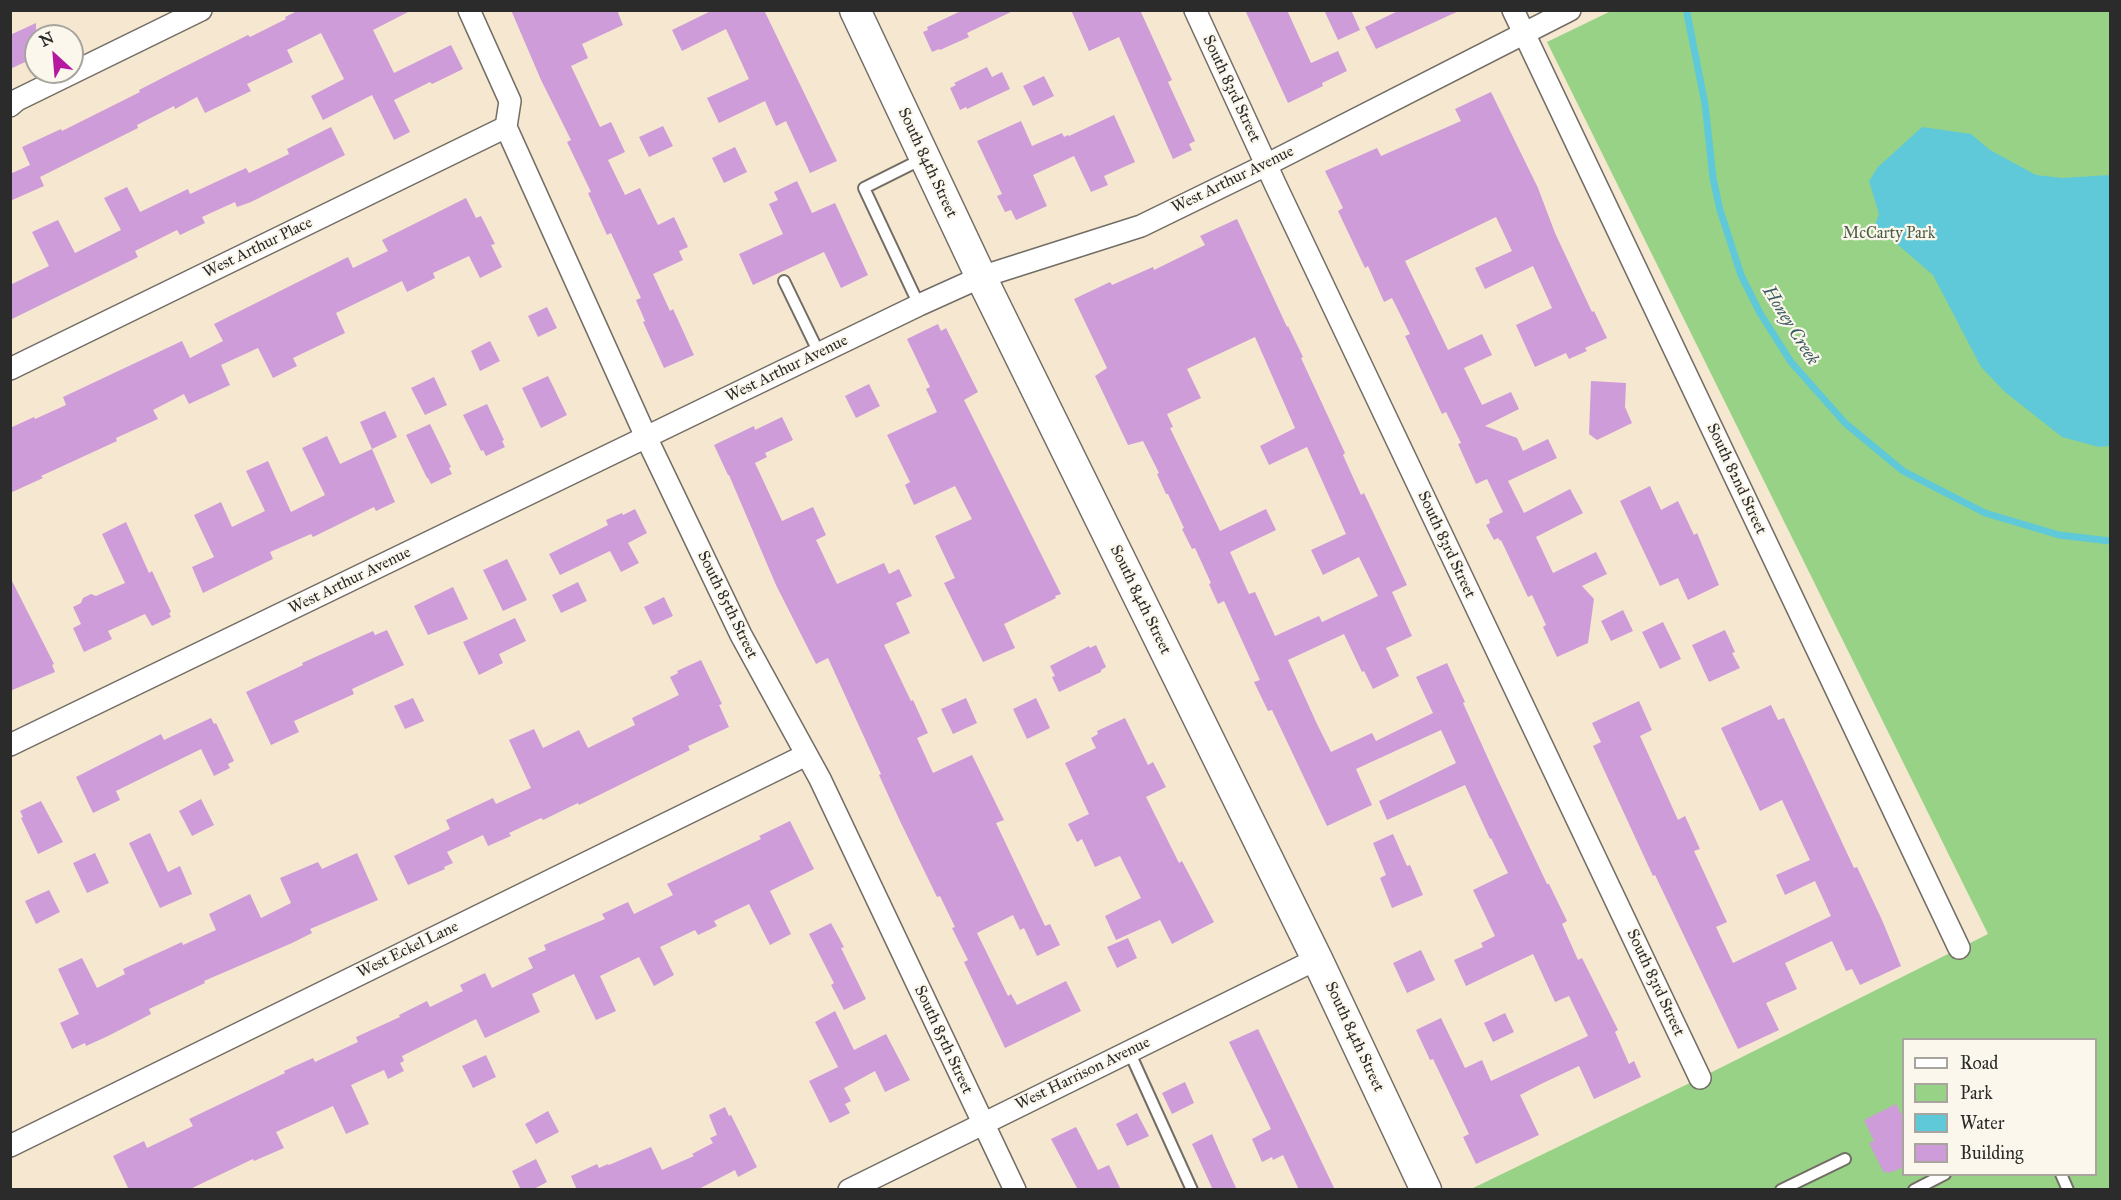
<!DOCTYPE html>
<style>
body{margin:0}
#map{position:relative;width:2121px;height:1200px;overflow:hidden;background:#f6e7d1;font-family:"IM FELL Great Primer",serif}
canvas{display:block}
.frame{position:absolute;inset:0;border:12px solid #2b2b2b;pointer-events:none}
.legend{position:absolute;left:1902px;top:1038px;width:195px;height:138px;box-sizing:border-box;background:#fbf7ec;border:2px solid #a8a59f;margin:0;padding:8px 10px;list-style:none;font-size:18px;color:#2b2b2b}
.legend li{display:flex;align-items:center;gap:12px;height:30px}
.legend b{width:30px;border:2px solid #a8a59f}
.north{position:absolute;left:24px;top:24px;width:60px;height:60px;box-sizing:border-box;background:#fbf7ec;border:2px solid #a8a59f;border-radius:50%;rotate:334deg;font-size:16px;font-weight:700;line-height:24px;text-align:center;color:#2b2b2b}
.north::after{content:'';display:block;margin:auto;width:21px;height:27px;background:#b5179e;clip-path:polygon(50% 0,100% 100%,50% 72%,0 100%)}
</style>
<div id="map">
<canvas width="2121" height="1200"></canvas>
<div class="frame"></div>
<ul class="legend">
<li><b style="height:8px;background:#fff"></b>Road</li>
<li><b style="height:16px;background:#97d286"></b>Park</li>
<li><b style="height:16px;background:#5fc9da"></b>Water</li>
<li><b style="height:16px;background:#ce9cd9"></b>Building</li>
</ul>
<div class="north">N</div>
</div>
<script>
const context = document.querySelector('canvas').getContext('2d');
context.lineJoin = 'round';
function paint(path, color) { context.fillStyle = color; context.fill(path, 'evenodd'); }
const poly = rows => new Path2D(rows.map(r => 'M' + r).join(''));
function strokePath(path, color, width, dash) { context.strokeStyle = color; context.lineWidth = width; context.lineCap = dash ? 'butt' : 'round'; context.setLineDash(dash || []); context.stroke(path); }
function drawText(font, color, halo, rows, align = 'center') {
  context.font = font + ' "IM FELL Great Primer",serif'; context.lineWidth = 4.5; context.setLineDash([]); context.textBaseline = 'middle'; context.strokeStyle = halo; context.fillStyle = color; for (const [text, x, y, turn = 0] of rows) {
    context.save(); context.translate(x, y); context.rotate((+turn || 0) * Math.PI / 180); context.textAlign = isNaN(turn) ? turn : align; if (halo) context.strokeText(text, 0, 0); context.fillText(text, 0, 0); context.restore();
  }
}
paint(poly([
 [1611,11,2110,11,2110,1189,1469,1190,1700,1078,1988,934,1547,42],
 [1904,1040,2096,1040,2096,1174,1904,1174]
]), '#97d286');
paint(poly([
 [1922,127,1971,134,1990,150,2036,175,2062,178,2110,175,2110,446,2099,447,2062,437,2005,392,1981,367,1933,275,1875,225,1879,214,1869,181,1878,167]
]), '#5fc9da');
strokePath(poly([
 [1687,13,1705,104,1713,178,1720,210,1741,275,1760,313,1791,362,1845,423,1903,471,1985,513,2059,535,2110,541]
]), '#5fc9da', 7);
paint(poly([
 [299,10,412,10,373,30,394,73,451,45,463,69,432,84,430,82,394,100,410,132,394,140,372,95,323,120,311,96,344,79,321,33,287,50,293,62,247,84,251,91,205,113,197,97,175,109,174,106,137,125,138,128,40,177,44,186,10,201,10,174,30,165,22,147,61,129,62,131,140,92,139,90,174,72,248,35,250,37,286,19,285,17],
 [511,10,617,10,623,25,582,44,588,58,571,66,600,127,611,122,625,152,608,160,625,195,640,188,658,225,674,217,688,247,679,251,683,260,653,274,670,311,673,309,694,355,664,368,643,322,645,321,636,300,641,298,611,233,607,235,588,193,591,192,567,142,571,140,541,80],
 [713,10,764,10,837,161,810,173,786,121,776,126,765,101,719,123,707,98,749,79,726,29,682,51,672,30],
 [963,10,1015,10,967,33,969,37,940,50,939,49,932,52,923,32,928,30,927,27],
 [1071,10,1140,10,1172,80,1168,82,1195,141,1189,144,1192,150,1173,159,1119,37,1089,51],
 [1245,10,1287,10,1311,63,1338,51,1347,71,1322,83,1323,86,1288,103],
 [1324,10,1351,10,1360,30,1338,40],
 [1400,10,1461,10,1376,49,1365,27],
 [36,23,36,57,10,69,10,35],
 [987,67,992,77,1002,72,1010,89,967,109,966,107,960,110,950,88,956,85,954,83],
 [1044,76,1054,96,1033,106,1023,86],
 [1491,92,1538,188,1555,233,1592,312,1594,311,1607,338,1585,348,1587,351,1569,359,1566,353,1535,367,1516,325,1552,308,1533,266,1485,289,1475,268,1512,251,1496,217,1405,261,1448,350,1482,334,1492,355,1464,368,1482,405,1511,392,1519,409,1485,426,1517,438,1523,451,1548,439,1557,458,1508,481,1524,513,1570,489,1583,513,1536,537,1553,573,1596,552,1607,574,1582,586,1594,599,1588,643,1557,657,1543,627,1546,625,1532,595,1528,597,1501,540,1500,541,1498,538,1494,540,1486,525,1490,523,1489,519,1503,512,1487,479,1476,484,1458,444,1461,443,1446,412,1442,414,1405,336,1410,334,1392,298,1384,302,1368,266,1365,268,1338,211,1343,208,1325,171,1377,148,1381,156,1461,121,1455,109],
 [1114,115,1135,162,1104,176,1108,185,1091,192,1074,156,1033,175,1047,206,1016,220,1011,210,1005,212,997,196,1002,194,977,141,1021,121,1032,146,1062,133,1064,137,1068,135,1069,136],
 [663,126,673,146,649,157,639,137],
 [331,127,345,155,251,202,237,207,235,202,202,217,205,223,180,235,177,230,135,251,138,257,10,320,10,285,49,266,32,232,58,220,75,253,121,230,104,198,127,187,140,212,188,189,190,194,246,168,249,173,289,154,287,149],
 [735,147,747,172,724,183,712,158],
 [797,181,812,213,835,203,868,275,841,288,824,252,753,285,739,254,783,234,769,204,778,200,774,192],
 [466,198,476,218,481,216,495,244,491,245,502,267,480,278,469,256,433,273,435,278,407,292,402,281,336,313,345,333,293,358,297,366,273,378,258,348,221,365,230,385,189,404,184,394,153,410,158,419,116,438,117,441,41,476,43,478,10,493,10,428,34,417,35,419,66,405,63,397,182,341,190,358,223,341,214,324,348,257,353,268,388,251,382,240],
 [1237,219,1287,327,1288,326,1303,357,1301,358,1345,453,1343,455,1361,495,1364,493,1407,585,1392,592,1412,636,1386,648,1399,676,1373,689,1364,671,1362,672,1344,634,1288,660,1317,724,1331,752,1372,733,1376,741,1433,713,1416,677,1447,663,1465,702,1463,703,1496,776,1547,884,1549,884,1567,921,1562,924,1578,960,1582,958,1618,1030,1615,1032,1629,1064,1634,1061,1641,1077,1594,1099,1579,1066,1541,1084,1520,1095,1539,1135,1476,1164,1463,1137,1469,1134,1433,1059,1430,1060,1416,1030,1441,1018,1465,1068,1482,1060,1491,1081,1588,1036,1569,996,1555,1002,1533,954,1466,986,1454,960,1483,947,1481,943,1495,936,1473,890,1508,873,1491,838,1490,839,1465,785,1387,820,1379,801,1456,763,1441,730,1356,769,1372,805,1327,826,1272,710,1268,711,1254,682,1260,680,1224,601,1218,604,1209,584,1211,583,1195,548,1192,549,1182,529,1184,528,1168,494,1166,494,1157,474,1159,473,1143,441,1128,445,1095,376,1107,368,1074,299,1110,282,1112,285,1153,267,1154,270,1205,245,1200,236],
 [1255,337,1295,428,1260,446,1269,465,1307,447,1346,534,1311,550,1323,575,1359,557,1378,596,1322,622,1319,616,1275,636,1255,592,1249,594,1230,552,1276,530,1266,509,1220,531,1170,428,1173,427,1167,414,1201,398,1187,369],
 [547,307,557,328,538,337,528,316],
 [938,324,941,331,946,328,978,392,964,400,1061,594,1055,596,1056,598,1004,624,1015,648,983,662,944,583,955,578,935,536,972,519,955,486,914,505,905,485,910,482,887,435,937,412,926,389,930,387,907,339],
 [490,341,500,361,480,371,471,351],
 [548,376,567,415,541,428,522,388],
 [434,377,447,405,425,415,411,388],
 [1591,381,1626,383,1625,407,1632,423,1597,440,1589,434],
 [869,384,880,406,856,418,845,396],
 [487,404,504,440,502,441,505,447,486,456,483,450,481,451,463,415],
 [385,411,397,437,372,449,360,422],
 [782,417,793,440,765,453,767,457,755,463,782,521,813,507,826,535,816,540,837,584,884,563,889,574,899,569,912,596,896,603,910,633,884,645,911,701,913,700,928,733,917,738,933,773,972,755,1004,820,996,823,1045,926,1050,924,1060,945,1037,956,1024,928,1020,930,1013,915,977,933,1008,996,1011,994,1017,1005,1066,981,1081,1011,1005,1048,964,962,968,960,952,928,955,927,940,896,937,897,900,821,879,775,881,774,828,658,816,664,776,585,729,475,728,475,714,445,754,426,755,430],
 [430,424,451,467,449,468,452,474,431,484,428,478,427,478,406,435],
 [327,436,340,464,372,449,395,502,376,511,374,507,313,537,311,534,270,552,273,559,203,593,192,567,214,557,194,515,221,502,232,527,265,511,246,471,268,461,291,512,325,495,302,448],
 [1650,486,1661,510,1678,501,1694,535,1697,533,1719,585,1688,600,1678,578,1660,586,1620,501],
 [635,509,647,533,628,543,639,563,621,572,610,551,560,575,549,554,608,525,606,520,622,513,623,515],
 [126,522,149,573,152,571,171,612,169,613,171,617,152,626,145,614,108,631,112,639,84,652,73,628,81,624,73,607,81,603,83,598,91,594,96,596,125,583,102,534],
 [507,559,527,600,503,611,483,570],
 [10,577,54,664,52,665,55,672,10,691],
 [578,582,587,601,561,613,552,595],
 [453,587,468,619,428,635,414,606],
 [664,597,673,616,653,625,644,607],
 [1623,610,1633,631,1611,641,1601,621],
 [515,618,526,641,499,654,503,663,479,675,463,642],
 [1663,622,1681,659,1660,669,1642,632],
 [387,630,404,665,352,689,354,694,294,721,299,732,271,745,246,692,303,665,302,663,373,631,375,635],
 [1725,630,1735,652,1732,653,1740,668,1709,682,1692,645],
 [1096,645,1106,667,1101,670,1101,672,1059,692,1052,677,1055,676,1050,666,1089,646,1090,648],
 [701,660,722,704,719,705,729,727,688,746,690,750,579,805,578,803,543,820,541,818,509,833,511,836,488,846,483,835,447,852,453,863,444,867,445,869,408,885,394,856,450,829,446,820,493,798,496,804,531,788,509,740,534,729,543,748,579,730,588,748,635,725,632,718,679,695,670,677,678,673,677,671],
 [413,698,424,721,405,729,394,706],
 [966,698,977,723,953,734,941,709],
 [1036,698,1050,728,1027,739,1013,709],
 [1639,701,1652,730,1640,736,1678,820,1685,816,1700,849,1694,851,1727,922,1716,927,1733,963,1831,916,1815,881,1785,895,1776,875,1810,860,1782,800,1760,811,1721,728,1771,705,1778,720,1784,718,1854,868,1857,867,1882,920,1901,966,1860,985,1852,969,1846,971,1832,941,1785,963,1797,989,1766,1003,1779,1030,1738,1049,1655,875,1653,876,1593,746,1601,742,1592,723],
 [211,718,214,724,216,723,234,761,228,764,230,768,214,776,201,749,116,791,120,800,93,813,76,777,161,734,164,740],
 [1125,718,1148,765,1153,762,1166,787,1146,797,1179,863,1182,861,1214,922,1172,944,1160,920,1116,940,1105,916,1141,898,1120,856,1095,867,1082,839,1077,842,1068,824,1089,814,1065,763,1096,748,1091,738,1098,734,1097,731],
 [201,799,214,825,192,836,179,811],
 [41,801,63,842,38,854,21,818,23,817,20,811],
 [790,821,814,869,770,891,791,934,770,945,749,904,714,921,717,926,698,935,695,930,660,947,674,975,654,986,639,957,600,976,616,1011,596,1020,574,974,532,994,540,1012,485,1038,476,1019,402,1056,404,1061,400,1063,404,1071,388,1079,384,1070,351,1085,369,1124,346,1134,333,1106,276,1132,284,1148,254,1161,253,1159,188,1190,129,1190,113,1156,144,1141,147,1148,193,1126,189,1119,285,1073,284,1071,313,1058,315,1062,358,1042,356,1037,400,1017,399,1015,427,1001,430,1007,463,991,460,985,485,973,492,988,533,968,528,958,546,950,544,945,605,919,602,914,628,902,634,914,673,895,667,884,761,839,759,836],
 [150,833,168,872,180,866,192,894,160,908,129,843],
 [1393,834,1407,866,1410,865,1423,895,1392,908,1380,878,1386,875,1373,843],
 [95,853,109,883,87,893,73,863],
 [357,853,378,900,310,929,312,933,292,943,204,981,205,983,149,1009,151,1014,108,1036,86,1046,85,1043,72,1049,60,1023,79,1014,58,969,82,958,97,988,125,974,123,969,182,942,183,945,216,930,209,914,250,894,261,918,291,903,280,878,318,862,322,869],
 [49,890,60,912,36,924,25,901],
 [831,923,844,947,841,948,866,999,844,1010,831,985,834,983,809,934],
 [1128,938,1137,958,1117,968,1107,947],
 [1421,950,1435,980,1407,993,1393,963],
 [835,1011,854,1050,886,1034,910,1080,885,1092,875,1071,844,1088,851,1101,845,1104,850,1113,830,1123,809,1081,838,1067,815,1022],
 [1505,1013,1514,1032,1493,1042,1484,1023],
 [1258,1029,1293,1102,1335,1190,1299,1190,1283,1155,1273,1160,1272,1157,1262,1162,1252,1139,1271,1129,1229,1042],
 [486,1055,496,1077,473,1088,462,1066],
 [1185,1082,1194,1103,1172,1114,1162,1093],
 [1896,1104,1904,1119,1904,1167,1889,1173,1888,1171,1884,1173,1869,1143,1874,1141,1864,1120],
 [725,1107,729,1116,731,1115,757,1167,738,1177,735,1170,697,1190,577,1190,571,1176,597,1164,599,1168,608,1164,609,1165,651,1147,662,1170,694,1156,692,1154,713,1143,710,1138,717,1135,709,1115],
 [548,1111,559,1132,536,1144,525,1124],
 [1137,1113,1149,1136,1127,1146,1116,1124],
 [1076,1127,1098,1170,1109,1165,1121,1190,1078,1190,1051,1139],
 [1212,1134,1225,1164,1237,1190,1213,1190,1192,1144],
 [536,1159,547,1182,532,1190,521,1190,512,1171]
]), '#ce9cd9');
const lane = poly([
 [784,281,819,353],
 [919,305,864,188,924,158],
 [1129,1051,1192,1190],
 [2061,1174,2068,1190],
 [1781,1190,1845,1159],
 [1914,1190,1945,1174]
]);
const street = poly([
 [469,10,510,101,506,127,646,437,741,635,820,779,1015,1190],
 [1195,10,1276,186,1700,1078],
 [1513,10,1959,948],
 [10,106,17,100,201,10],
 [10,369,506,127],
 [10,745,919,305,981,277,1141,226,1266,165,1570,10],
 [10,1146,806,755],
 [849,1190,1317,959]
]);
const secondary = poly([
 [855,10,981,277,1317,959,1426,1190]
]);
strokePath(lane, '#726d65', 14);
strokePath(street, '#726d65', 24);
strokePath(secondary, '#726d65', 33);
strokePath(lane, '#fff', 10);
strokePath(street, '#fff', 21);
strokePath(secondary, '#fff', 30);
drawText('16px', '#2b2b2b', '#fbf7ec', [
 ["South 83rd Street",1231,89,65],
 ["South 84th Street",927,163,65],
 ["West Arthur Avenue",1233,180,-26],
 ["West Arthur Place",258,248,-26],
 ["West Arthur Avenue",787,369,-26],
 ["South 82nd Street",1736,479,65],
 ["South 83rd Street",1446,545,65],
 ["West Arthur Avenue",350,581,-26],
 ["South 84th Street",1140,600,64],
 ["South 85th Street",727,605,64],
 ["West Eckel Lane",408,950,-26],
 ["South 83rd Street",1655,983,65],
 ["South 84th Street",1354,1037,65],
 ["South 85th Street",943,1040,65],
 ["West Harrison Avenue",1083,1074,-26]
]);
drawText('16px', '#4b5d46', '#fbf7ec', [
 ["McCarty Park",1889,234]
]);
drawText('italic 18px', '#3b5a60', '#fbf7ec', [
 ["Honey Creek",1790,326,58]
]);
</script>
